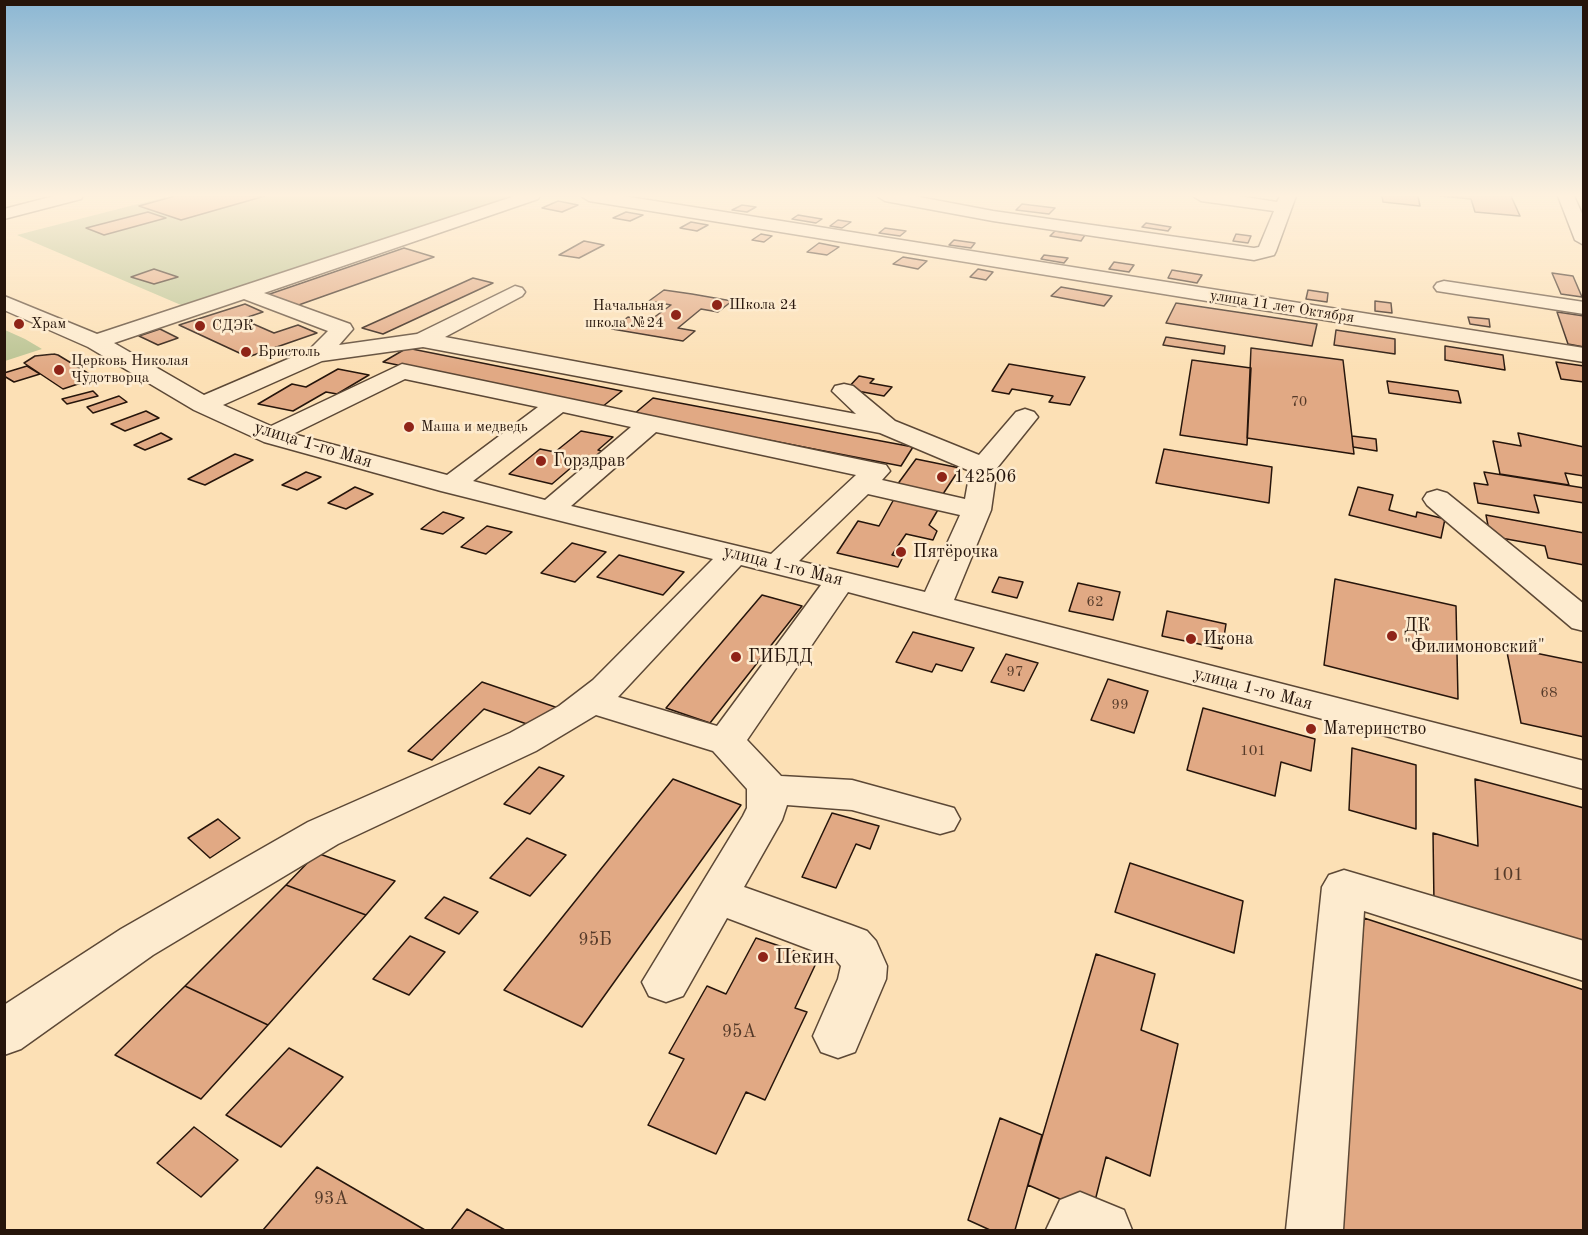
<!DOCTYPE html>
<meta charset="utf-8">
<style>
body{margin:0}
#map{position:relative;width:1588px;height:1235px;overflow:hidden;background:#fce0b5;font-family:"Old Standard TT",serif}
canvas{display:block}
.frame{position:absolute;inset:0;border:6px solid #26150b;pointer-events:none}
</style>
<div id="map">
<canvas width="1588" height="1235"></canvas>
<div class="frame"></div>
</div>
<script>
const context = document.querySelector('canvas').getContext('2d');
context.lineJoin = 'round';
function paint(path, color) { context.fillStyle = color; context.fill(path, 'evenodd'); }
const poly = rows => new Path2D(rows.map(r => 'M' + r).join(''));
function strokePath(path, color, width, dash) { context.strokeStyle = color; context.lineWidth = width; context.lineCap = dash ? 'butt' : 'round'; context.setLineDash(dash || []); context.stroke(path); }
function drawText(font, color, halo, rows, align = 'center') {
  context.font = font + ' "Old Standard TT",serif'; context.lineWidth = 5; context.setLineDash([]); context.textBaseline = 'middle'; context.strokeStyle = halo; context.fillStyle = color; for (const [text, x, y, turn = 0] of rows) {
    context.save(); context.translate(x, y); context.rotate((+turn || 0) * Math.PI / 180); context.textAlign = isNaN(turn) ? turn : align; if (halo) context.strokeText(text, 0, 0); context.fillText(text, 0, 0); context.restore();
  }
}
paint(poly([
 [169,196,517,196,188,308,17,235],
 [5,330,25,339,42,349,5,361]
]), '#b9c392');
const building = poly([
 [175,196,265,196,181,220,139,206,175,196],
 [1382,196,1418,196,1420,206,1383,202,1382,196],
 [1440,196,1511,196,1520,216,1475,212,1471,199,1440,196],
 [558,201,578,205,562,212,542,208,558,201],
 [1022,204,1055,208,1049,214,1016,210,1022,204],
 [742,205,756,207,747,212,732,210,742,205],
 [148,212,166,218,104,235,86,228,148,212],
 [626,212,643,215,630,221,613,218,626,212],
 [798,215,822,219,816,223,792,219,798,215],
 [838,220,851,222,842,228,830,226,838,220],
 [691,222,708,225,697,231,680,228,691,222],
 [1146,223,1171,227,1168,231,1142,227,1146,223],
 [885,228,906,231,900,236,879,233,885,228],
 [1055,231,1085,235,1081,241,1050,236,1055,231],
 [761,234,772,236,764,242,752,240,761,234],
 [1236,234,1251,236,1248,243,1233,241,1236,234],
 [954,240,975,243,971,248,949,245,954,240],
 [584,241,604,245,579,258,559,255,584,241],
 [819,243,839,247,827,255,807,252,819,243],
 [404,248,434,257,293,307,264,296,404,248],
 [1044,255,1068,258,1064,263,1041,259,1044,255],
 [903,257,927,261,918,269,893,264,903,257],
 [1114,262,1134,265,1129,272,1109,269,1114,262],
 [154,269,178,277,154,284,131,277,154,269],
 [978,269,993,272,986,280,970,277,978,269],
 [1172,270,1202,275,1197,283,1168,278,1172,270],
 [1552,273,1573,276,1582,297,1561,294,1552,273],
 [473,278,493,283,383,334,362,328,473,278],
 [1061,287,1112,296,1104,306,1051,296,1061,287],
 [664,290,692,294,732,301,718,312,701,309,678,328,695,331,683,341,612,329,628,317,649,321,671,305,649,301,664,290],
 [1308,290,1328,293,1327,302,1306,299,1308,290],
 [1375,301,1391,303,1392,313,1375,311,1375,301],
 [1176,303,1317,324,1312,346,1166,323,1176,303],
 [245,304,263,312,242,319,274,333,298,325,317,333,248,357,179,325,245,304],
 [1557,312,1584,316,1584,347,1568,344,1557,312],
 [1468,317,1489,319,1490,327,1470,324,1468,317],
 [160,329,178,338,158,345,139,336,160,329],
 [1336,330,1395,339,1395,354,1334,345,1336,330],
 [1166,337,1225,346,1224,354,1163,345,1166,337],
 [1445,346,1503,355,1505,370,1445,360,1445,346],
 [407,348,622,391,602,407,383,362,407,348],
 [1251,348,1343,360,1354,454,1247,438,1251,348],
 [54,354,58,355,96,378,63,389,24,363,35,356,54,354],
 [1192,360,1251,368,1247,445,1180,435,1192,360],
 [1556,362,1584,366,1584,382,1561,379,1556,362],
 [1009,364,1085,377,1070,405,1049,402,1053,396,1012,389,1009,394,992,391,1009,364],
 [27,366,40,374,14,382,4,376,4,373,27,366],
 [338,369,369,375,337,394,326,392,293,411,258,404,292,384,306,387,338,369],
 [859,376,874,379,870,383,892,387,884,396,847,389,859,376],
 [1387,381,1458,391,1461,403,1389,393,1387,381],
 [93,391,98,396,67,404,62,399,93,391],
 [119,396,127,402,93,413,87,407,119,396],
 [653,398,913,447,901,466,634,414,653,398],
 [146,411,159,418,125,431,111,424,146,411],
 [581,431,613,437,598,450,605,452,592,462,580,460,552,484,509,474,540,449,555,452,581,431],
 [161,433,172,439,145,450,134,445,161,433],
 [1518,433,1584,447,1584,476,1565,473,1569,485,1500,474,1493,441,1521,446,1518,433],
 [1352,436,1376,439,1377,451,1353,447,1352,436],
 [1164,449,1272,467,1269,503,1156,483,1164,449],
 [235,454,253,460,205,485,188,479,235,454],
 [916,459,960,468,943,494,897,485,916,459],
 [306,472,321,477,297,490,282,485,306,472],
 [1484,472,1584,488,1584,503,1534,495,1539,513,1478,503,1474,483,1488,485,1484,472],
 [355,487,373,494,346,509,328,503,355,487],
 [1358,487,1393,495,1389,510,1416,517,1417,512,1445,519,1441,538,1349,515,1358,487],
 [894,499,939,508,929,525,937,531,933,540,906,534,892,555,903,557,898,567,837,553,858,521,879,526,894,499],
 [443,512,464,518,443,534,421,529,443,512],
 [1486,515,1584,533,1584,565,1548,558,1545,546,1490,536,1486,515],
 [487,526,512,532,486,554,461,547,487,526],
 [572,543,606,552,575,582,541,573,572,543],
 [619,555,684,572,663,595,597,577,619,555],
 [999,577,1023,582,1017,598,992,592,999,577],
 [1335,579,1456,606,1458,699,1324,665,1335,579],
 [1078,583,1120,592,1113,620,1069,611,1078,583],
 [762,595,802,606,710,723,666,708,762,595],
 [1167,611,1226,624,1222,649,1162,636,1167,611],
 [913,632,974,648,962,671,936,664,932,672,896,662,913,632],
 [1506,647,1584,663,1584,737,1521,723,1506,647],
 [1006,654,1038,663,1024,691,991,682,1006,654],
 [1108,679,1148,691,1134,733,1091,720,1108,679],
 [482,682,561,709,541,729,484,709,432,760,408,751,482,682],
 [1203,708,1315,739,1311,771,1281,762,1275,796,1187,770,1203,708],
 [1352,748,1416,765,1416,829,1349,810,1352,748],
 [539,767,564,776,530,814,504,804,539,767],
 [673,779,741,805,582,1027,504,990,673,779],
 [1475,779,1584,808,1584,949,1434,904,1433,833,1478,846,1475,779],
 [832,813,879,826,870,849,856,844,836,888,802,877,832,813],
 [218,819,240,838,210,858,188,838,218,819],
 [527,838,566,855,530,896,490,878,527,838],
 [317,853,395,881,366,915,286,885,317,853],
 [1130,863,1243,901,1234,953,1115,912,1130,863],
 [286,885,366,915,268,1025,185,986,286,885],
 [444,897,478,912,459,934,425,918,444,897],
 [1364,918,1584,990,1584,1230,1338,1230,1364,918],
 [410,936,445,952,409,995,373,979,410,936],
 [756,938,818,959,795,1008,807,1012,765,1100,746,1092,716,1154,648,1125,684,1059,669,1053,707,986,726,994,756,938],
 [1096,954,1155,974,1141,1030,1178,1044,1150,1176,1106,1157,1092,1213,1028,1185,1096,954],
 [185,986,268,1025,201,1099,115,1055,185,986],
 [289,1048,343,1077,281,1147,226,1115,289,1048],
 [1000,1118,1042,1135,1015,1230,990,1230,968,1220,1000,1118],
 [194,1127,238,1160,201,1197,157,1163,194,1127],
 [317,1167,425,1230,263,1230,317,1167],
 [467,1209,505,1230,451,1230,467,1209]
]);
paint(building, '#e1a984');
strokePath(building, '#26150b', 1.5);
const minor = poly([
 [54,196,83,196,81,199,4,219,4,209,54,196],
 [515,196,540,196,538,199,264,293,350,324,353,329,339,345,417,334,515,286,522,288,525,292,522,296,445,337,856,414,832,391,835,386,844,384,853,386,895,421,979,455,1016,412,1025,409,1034,412,1038,417,997,468,991,510,954,600,1584,761,1584,789,848,592,747,740,781,776,852,780,954,808,960,819,954,830,940,834,852,810,787,805,782,820,744,887,851,925,867,931,876,941,887,966,886,979,855,1052,838,1058,821,1052,813,1036,838,979,841,966,835,959,727,918,683,996,666,1002,649,996,642,982,743,816,747,808,747,789,713,751,596,715,536,751,338,844,153,955,21,1049,4,1055,4,1005,121,929,308,822,510,733,559,706,593,680,713,559,441,491,264,442,194,410,88,347,4,310,4,296,97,334,515,196],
 [244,299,328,331,309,350,204,395,114,343,244,299],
 [423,347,880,433,970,471,965,499,882,480,890,471,886,465,876,463,402,364,271,426,223,405,322,361,423,347],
 [405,379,538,407,447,475,293,434,405,379],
 [563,412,631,427,545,500,473,481,563,412],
 [656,432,856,475,771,554,571,506,656,432],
 [868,494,960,515,925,592,799,561,868,494],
 [741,565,821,585,717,726,618,697,741,565],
 [581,196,623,196,1584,348,1584,362,589,201,581,196],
 [877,196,914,196,993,211,1254,248,1259,247,1274,211,1201,201,1193,196,1239,196,1277,202,1280,196,1296,196,1276,251,1274,255,1254,260,993,221,885,201,877,196],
 [1558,196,1574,196,1584,218,1584,245,1575,240,1558,196],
 [1444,281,1584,302,1584,314,1437,291,1434,287,1437,283,1444,281],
 [1437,490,1447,493,1584,604,1584,631,1572,628,1427,505,1423,499,1427,493,1437,490],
 [1344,870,1584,941,1584,981,1364,911,1343,1230,1286,1230,1322,887,1329,875,1344,870],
 [1080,1192,1124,1210,1132,1230,1046,1230,1060,1200,1080,1192]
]);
strokePath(minor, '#5c4836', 3);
paint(minor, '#fdebcf');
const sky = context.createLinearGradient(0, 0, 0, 369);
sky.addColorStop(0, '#8bb7d4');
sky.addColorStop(0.53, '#fef1de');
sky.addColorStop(1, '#fef1de00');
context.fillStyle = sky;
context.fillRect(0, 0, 1588, 369);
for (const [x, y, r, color] of [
 [717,305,6,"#8f2418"],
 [676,315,6,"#8f2418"],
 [19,324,6,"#8f2418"],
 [200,326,6,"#8f2418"],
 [246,352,6,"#8f2418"],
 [59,370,6,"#8f2418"],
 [409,427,6,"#8f2418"],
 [541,461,6,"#8f2418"],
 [942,477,6,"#8f2418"],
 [901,552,6,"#8f2418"],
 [1392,636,6,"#8f2418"],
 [1191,639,6,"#8f2418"],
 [736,657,6,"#8f2418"],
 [1311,729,6,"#8f2418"],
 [763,957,6,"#8f2418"]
]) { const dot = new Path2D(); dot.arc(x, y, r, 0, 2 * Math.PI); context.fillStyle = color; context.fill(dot); strokePath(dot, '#fdebcf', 2); }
drawText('14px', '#553a29', null, [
 ["70",1299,402]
]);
drawText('15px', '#26150b', '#fdebcf', [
 ["Школа 24",729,305],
 ["Начальная",664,306,"right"],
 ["школа №24",664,323,"right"],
 ["Храм",31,324],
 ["СДЭК",212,326],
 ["Бристоль",258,352],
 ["Церковь Николая",71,361],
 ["Чудотворца",71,378],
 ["Маша и медведь",421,427]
], 'left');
drawText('15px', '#26150b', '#fdebcf', [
 ["улица 11 лет Октября",1282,307,9]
]);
drawText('15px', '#553a29', null, [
 ["62",1095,602],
 ["97",1015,672],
 ["68",1549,693],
 ["99",1120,705],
 ["101",1253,751]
]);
drawText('18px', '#26150b', '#fdebcf', [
 ["улица 1-го Мая",313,445,17],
 ["улица 1-го Мая",783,566,14],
 ["улица 1-го Мая",1253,689,15]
]);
drawText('18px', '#26150b', '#fdebcf', [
 ["Горздрав",553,461],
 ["142506",954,477],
 ["Пятёрочка",913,552],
 ["ДК",1404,626],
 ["\"Филимоновский\"",1404,647],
 ["Икона",1203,639],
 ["ГИБДД",748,657],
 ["Материнство",1323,729]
], 'left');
drawText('18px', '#553a29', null, [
 ["101",1508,875],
 ["95Б",595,940],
 ["95А",739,1032],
 ["93А",331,1199]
]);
drawText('21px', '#26150b', '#fdebcf', [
 ["Пекин",775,957]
], 'left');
</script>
